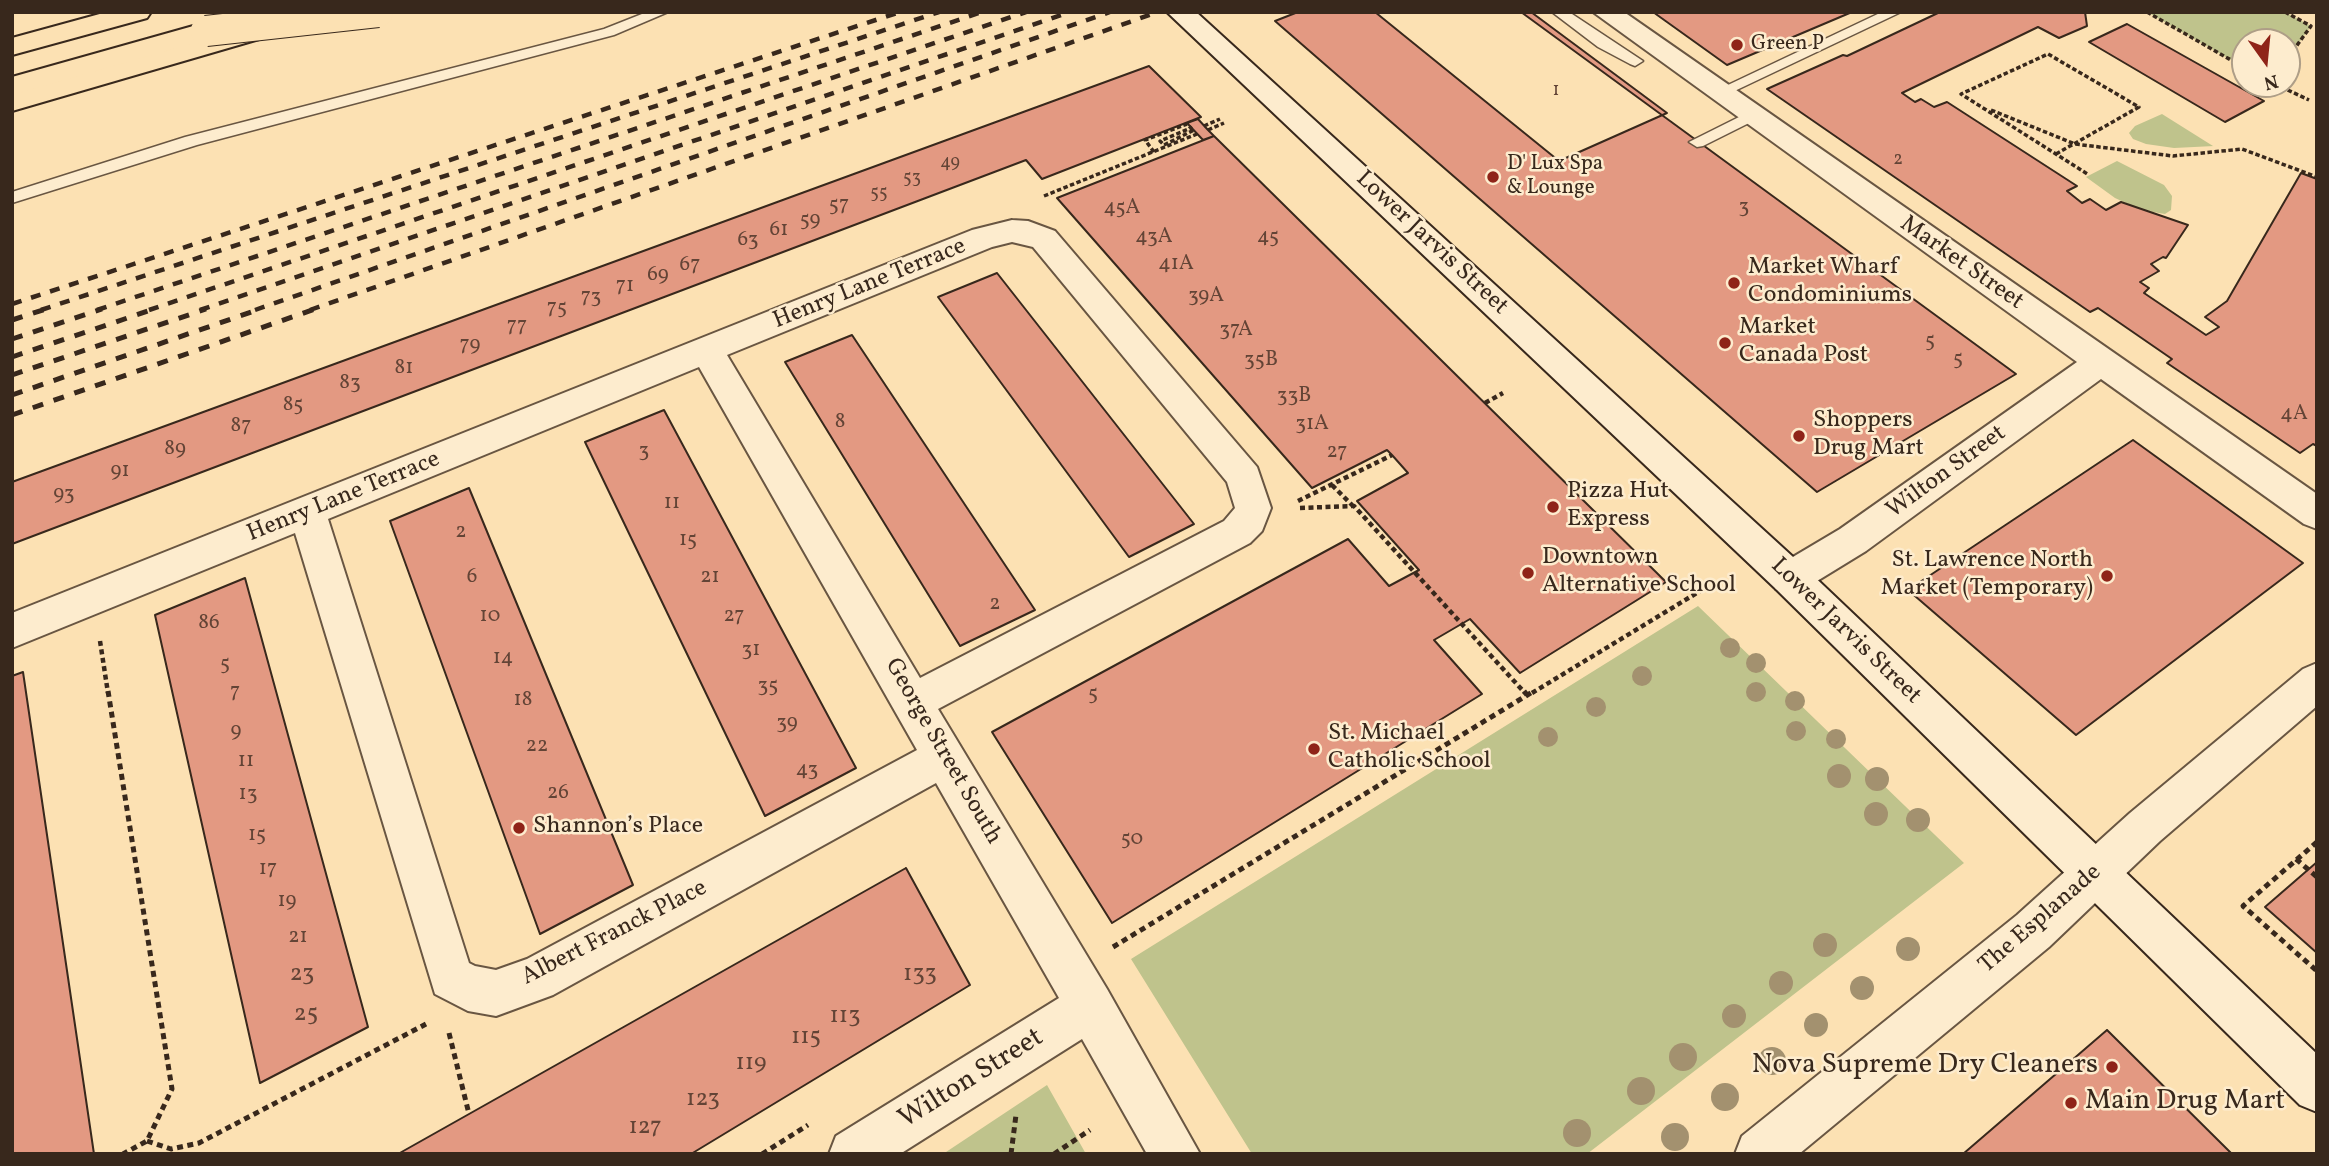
<!DOCTYPE html>
<meta charset="utf-8">
<style>
body{margin:0}
#map{position:relative;width:2329px;height:1166px;overflow:hidden;background:#fce1b3;font-family:Vollkorn,serif}
canvas{display:block}
.frame{position:absolute;inset:0;border:14px solid #38281c;pointer-events:none}
.north{position:absolute;left:2231px;top:28px;width:70px;height:70px;box-sizing:border-box;background:#fdecce;border:2px solid #ae9e87;border-radius:50%;rotate:165deg;font-size:19px;font-weight:700;line-height:28px;text-align:center;color:#38281c}
.north::after{content:'';display:block;margin:auto;width:24px;height:32px;background:#8f2418;clip-path:polygon(50% 0,100% 100%,50% 72%,0 100%)}
</style>
<div id="map">
<canvas width="2329" height="1166"></canvas>
<div class="frame"></div>
<div class="north">N</div>
</div>
<script>
const context = document.querySelector('canvas').getContext('2d');
context.lineJoin = 'round';
function paint(path, color) { context.fillStyle = color; context.fill(path, 'evenodd'); }
const poly = rows => new Path2D(rows.map(r => 'M' + r).join(''));
function strokePath(path, color, width, dash) { context.strokeStyle = color; context.lineWidth = width; context.lineCap = dash ? 'butt' : 'round'; context.setLineDash(dash || []); context.stroke(path); }
function drawText(font, color, halo, rows, align = 'center') {
  context.font = font + ' Vollkorn,serif'; context.lineWidth = 5; context.setLineDash([]); context.textBaseline = 'middle'; context.strokeStyle = halo; context.fillStyle = color; for (const [text, x, y, turn = 0] of rows) {
    context.save(); context.translate(x, y); context.rotate((+turn || 0) * Math.PI / 180); context.textAlign = isNaN(turn) ? turn : align; if (halo) context.strokeText(text, 0, 0); context.fillText(text, 0, 0); context.restore();
  }
}
paint(poly([
 [2147,12,2285,12,2311,26,2287,59,2287,42,2245,42,2245,68],
 [2162,114,2213,146,2214,146,2174,148,2146,144,2133,139,2129,133,2135,126],
 [2117,161,2164,185,2172,196,2171,210,2165,214,2141,210,2115,198,2086,177],
 [1698,606,1964,863,1587,1154,1252,1154,1131,959],
 [1047,1085,1086,1154,943,1154]
]), '#bfc38c');
const building = poly([
 [1298,12,1521,12,2016,374,1817,492,1275,21,1298,12],
 [1375,12,1531,12,1667,113,1559,161,1375,12],
 [1653,12,1852,12,1727,65,1653,12],
 [1940,12,2085,12,2087,26,2059,38,2038,27,1902,93,1915,102,1921,99,1934,107,1947,102,2077,186,2067,191,2082,203,2090,199,2106,210,2121,202,2188,225,2166,258,2163,257,2151,264,2159,271,2140,282,2149,288,2144,293,2206,335,2219,327,2205,317,2227,301,2301,173,2317,179,2317,446,2313,444,2300,453,2167,363,2172,359,2098,308,2090,312,1767,89,1843,55,1847,56,1940,12],
 [2127,24,2264,101,2225,122,2089,42,2127,24],
 [1149,66,1201,117,1042,179,1026,160,12,544,12,482,1149,66],
 [1198,119,1208,130,1214,136,1203,140,1187,123,1198,119],
 [1214,136,1666,582,1520,673,1470,619,1434,640,1482,694,1112,923,992,732,1348,539,1389,586,1419,570,1357,501,1408,473,1392,455,1387,450,1312,488,1057,198,1214,136],
 [997,273,1194,524,1129,557,938,297,997,273],
 [852,335,1035,610,960,646,785,362,852,335],
 [664,410,856,768,765,816,585,442,664,410],
 [2133,440,2303,563,2076,735,1908,590,2133,440],
 [469,488,633,885,540,934,390,521,469,488],
 [245,578,368,1027,260,1083,155,615,245,578],
 [23,672,94,1154,12,1154,12,676,23,672],
 [2317,862,2317,953,2265,907,2317,862],
 [906,868,970,985,691,1154,398,1154,906,868],
 [2107,1030,2232,1154,1963,1154,2107,1030]
]);
paint(building, '#e39982');
strokePath(building, '#38281c', 2);
const service = poly([
 [647,12,668,12,614,35,197,145,12,203,12,192,185,137,604,29,647,12],
 [1552,12,1569,12,1643,61,1635,66,1630,64,1598,47,1552,12],
 [1882,12,1901,12,1724,96,1714,96,1711,93,1882,12],
 [1751,111,1757,113,1757,119,1703,146,1697,147,1689,142,1751,111]
]);
const minor = poly([
 [1593,12,1624,12,2317,494,2317,529,2304,524,2101,379,1866,551,1804,589,1790,594,1776,589,1771,578,1776,567,1840,529,2077,362,1593,12],
 [1012,220,1028,221,1055,231,1257,467,1271,508,1262,531,1250,543,938,709,1107,989,1200,1154,1147,1154,1082,1039,900,1154,829,1154,836,1136,1059,998,936,783,553,995,496,1016,468,1011,435,994,295,533,12,648,12,613,972,230,1012,220],
 [1012,242,1033,247,1227,482,1235,508,1224,521,920,678,727,355,992,247,1012,242],
 [699,367,917,750,527,959,496,970,475,966,469,963,328,519,699,367]
]);
const tertiary = poly([
 [2317,663,2317,706,2160,841,2049,947,1799,1154,1735,1154,1742,1136,2017,915,2130,813,2303,669,2317,663]
]);
const secondary = poly([
 [1167,12,1196,12,1804,567,2317,1054,2317,1112,2300,1105,1776,589,1167,12]
]);
const trunk = poly([
 [256,23,266,25,270,31,266,37,12,111,12,93,256,23]
]);
const motorway = poly([
 [107,12,151,12,147,18,12,55,12,38,107,12],
 [243,12,254,14,258,20,254,26,12,95,12,77,243,12]
]);
strokePath(service, '#695642', 3);
strokePath(minor, '#695642', 4);
strokePath(tertiary, '#695642', 4);
strokePath(secondary, '#38281c', 4);
strokePath(trunk, '#38281c', 4);
strokePath(motorway, '#38281c', 4);
strokePath(poly([
 [2147,12,2245,68],
 [2285,12,2311,26,2287,59],
 [2275,84,2309,100],
 [1991,110,2075,144,2173,156,2242,149,2317,177],
 [1204,126,1220,119],
 [1208,130,1224,123],
 [1154,152,1145,140,1187,124,1191,128,1160,141,1164,145,1194,130],
 [2056,154,2139,107,2048,54,1961,94,2089,175],
 [1044,196,1197,134]
]), '#38281c', 3.5, [4.5, 2.5]);
strokePath(poly([
 [1485,403,1503,393],
 [1332,485,1353,506],
 [1298,501,1392,455],
 [1300,508,1354,506,1525,693],
 [100,641,108,693],
 [1532,693,1705,588]
]), '#38281c', 4.5, [5, 3.5]);
strokePath(poly([
 [108,691,172,1089,147,1141,123,1154],
 [1524,691,1527,695],
 [2317,842,2243,906,2317,971],
 [2296,859,2317,877],
 [1113,947,1534,691],
 [449,1033,469,1114],
 [147,1141,171,1149,199,1143,426,1024],
 [762,1154,808,1125],
 [1011,1154,1016,1115],
 [1054,1154,1090,1130]
]), '#38281c', 5, [6, 4.5]);
paint(service, '#fdecce');
paint(minor, '#fdecce');
paint(tertiary, '#fdecce');
paint(secondary, '#fdecce');
paint(trunk, '#fce1b3');
paint(motorway, '#fce1b3');
strokePath(poly([
 [12,304,900,12],
 [41,310,939,12],
 [97,310,982,12],
 [149,310,1026,12],
 [200,310,1070,12],
 [255,310,1110,12],
 [310,310,1158,12]
]), '#38281c', 4.5, [10, 10]);
strokePath(poly([
 [12,320,46,309],
 [12,339,102,309],
 [12,357,154,309],
 [12,375,206,309],
 [12,395,260,309],
 [12,415,315,309]
]), '#38281c', 5, [11, 11]);
const motorwayBridge = poly([
 [206,31,378,12]
]);
strokePath(motorwayBridge, '#38281c', 32, []);
strokePath(motorwayBridge, '#fce1b3', 30);
context.fillStyle = '#a3916f';
for (const [x, y, r] of [
 [1730,648,10],
 [1756,663,10],
 [1642,676,10],
 [1756,692,10],
 [1795,701,10],
 [1596,707,10],
 [1796,731,10],
 [1548,737,10],
 [1836,739,10],
 [1839,776,12],
 [1877,779,12],
 [1876,814,12],
 [1918,820,12],
 [1825,945,12],
 [1908,949,12],
 [1781,983,12],
 [1862,988,12],
 [1734,1016,12],
 [1816,1025,12],
 [1683,1057,14],
 [1772,1061,14],
 [1641,1091,14],
 [1725,1097,14],
 [1577,1133,14],
 [1675,1137,14]
]) { context.beginPath(); context.arc(x, y, r, 0, 2 * Math.PI); context.fill(); }
for (const [x, y, r, color] of [
 [1737,45,7,"#8f2418"],
 [1493,177,7,"#8f2418"],
 [1734,283,7,"#8f2418"],
 [1725,343,7,"#8f2418"],
 [1799,436,7,"#8f2418"],
 [1553,507,7,"#8f2418"],
 [1528,573,7,"#8f2418"],
 [2107,576,7,"#8f2418"],
 [1314,749,7,"#8f2418"],
 [519,828,7,"#8f2418"],
 [2112,1067,7,"#8f2418"],
 [2071,1103,7,"#8f2418"]
]) { const dot = new Path2D(); dot.arc(x, y, r, 0, 2 * Math.PI); context.fillStyle = color; context.fill(dot); strokePath(dot, '#fdecce', 2.5); }
drawText('18px', '#634436', null, [
 ["1",1556,92],
 ["2",1898,161],
 ["49",950,164],
 ["53",912,180],
 ["55",879,195]
]);
drawText('21px', '#38281c', '#fdecce', [
 ["Green P",1751,45],
 ["D' Lux Spa",1507,165],
 ["& Lounge",1507,189]
], 'left');
drawText('21px', '#634436', null, [
 ["57",839,206],
 ["3",1744,208],
 ["45A",1122,209],
 ["59",810,221],
 ["61",779,231],
 ["43A",1154,238],
 ["45",1268,238],
 ["63",748,241],
 ["41A",1176,265],
 ["67",690,266],
 ["69",658,276],
 ["71",625,287],
 ["39A",1206,297],
 ["73",591,298],
 ["75",557,309],
 ["77",517,327],
 ["37A",1236,331],
 ["5",1930,342],
 ["79",470,346],
 ["5",1958,360],
 ["35B",1261,361],
 ["81",404,369],
 ["83",350,384],
 ["33B",1294,397],
 ["85",293,406],
 ["4A",2294,415],
 ["8",840,423],
 ["31A",1312,425],
 ["87",241,427],
 ["89",175,450],
 ["3",644,452],
 ["27",1337,453],
 ["91",120,472],
 ["93",64,495],
 ["11",672,504],
 ["2",461,533],
 ["15",688,541],
 ["6",472,578],
 ["21",710,578],
 ["2",995,605],
 ["10",490,617],
 ["27",734,617],
 ["86",209,624],
 ["31",751,651],
 ["14",503,659],
 ["5",225,665],
 ["35",768,687],
 ["7",235,693],
 ["5",1093,695],
 ["18",523,701],
 ["39",787,724],
 ["9",236,732],
 ["22",537,747],
 ["11",246,762],
 ["43",807,771],
 ["26",558,794],
 ["13",248,795],
 ["15",257,836],
 ["50",1132,840],
 ["17",268,870],
 ["19",287,902],
 ["21",298,938]
]);
drawText('24px', '#38281c', '#fdecce', [
 ["Lower Jarvis Street",1431,244,43],
 ["Market Street",1961,264,35],
 ["Henry Lane Terrace",870,285,-22],
 ["Wilton Street",1947,473,-36],
 ["Henry Lane Terrace",344,498,-22],
 ["Lower Jarvis Street",1845,632,44],
 ["George Street South",942,752,60],
 ["The Esplanade",2041,920,-41],
 ["Albert Franck Place",615,934,-27]
]);
drawText('24px', '#38281c', '#fdecce', [
 ["Market Wharf",1748,269],
 ["Condominiums",1748,297],
 ["Market",1739,329],
 ["Canada Post",1739,357],
 ["Shoppers",1813,422],
 ["Drug Mart",1813,450],
 ["Pizza Hut",1567,493],
 ["Express",1567,521],
 ["Downtown",1542,559],
 ["Alternative School",1542,587],
 ["St. Lawrence North",2093,562,"right"],
 ["Market (Temporary)",2093,590,"right"],
 ["St. Michael",1328,735],
 ["Catholic School",1328,763],
 ["Shannon’s Place",533,828]
], 'left');
drawText('24px', '#634436', null, [
 ["23",302,976],
 ["133",920,976],
 ["25",306,1016],
 ["113",845,1018],
 ["115",806,1039],
 ["119",751,1065],
 ["123",703,1101],
 ["127",645,1129]
]);
drawText('28px', '#38281c', '#fdecce', [
 ["Nova Supreme Dry Cleaners",2098,1067],
 ["Main Drug Mart",2085,1103,"left"]
], 'right');
drawText('28px', '#38281c', '#fdecce', [
 ["Wilton Street",972,1080,-32]
]);
</script>
